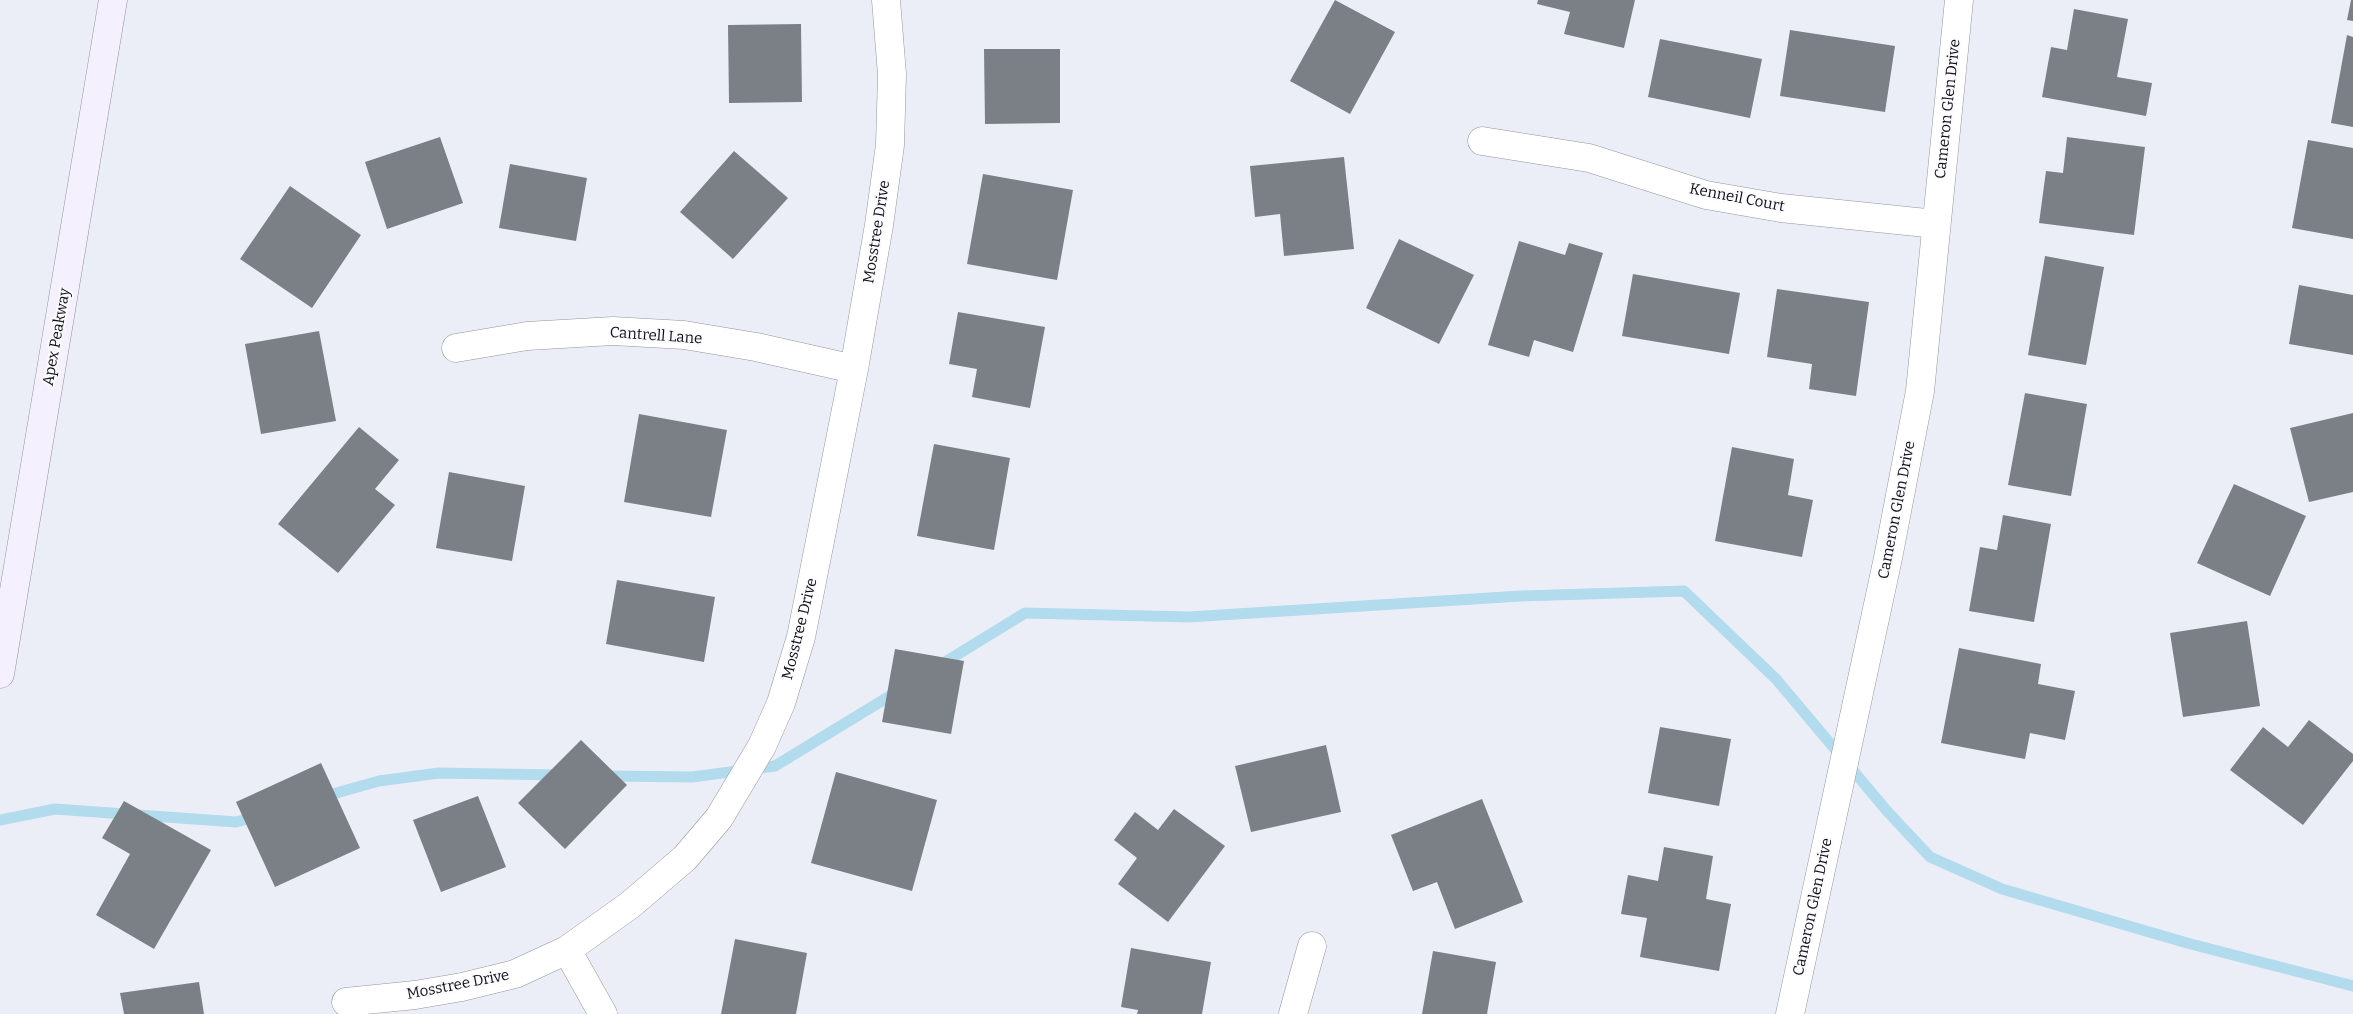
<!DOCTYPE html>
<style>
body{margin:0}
canvas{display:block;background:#eceef7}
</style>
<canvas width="2353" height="1014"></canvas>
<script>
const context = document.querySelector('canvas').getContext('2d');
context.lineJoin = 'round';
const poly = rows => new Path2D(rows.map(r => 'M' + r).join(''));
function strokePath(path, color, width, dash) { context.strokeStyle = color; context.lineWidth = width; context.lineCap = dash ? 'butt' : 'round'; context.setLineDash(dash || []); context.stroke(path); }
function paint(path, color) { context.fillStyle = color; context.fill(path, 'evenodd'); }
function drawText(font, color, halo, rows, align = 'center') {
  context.font = font + ' Bitter,serif'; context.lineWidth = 4; context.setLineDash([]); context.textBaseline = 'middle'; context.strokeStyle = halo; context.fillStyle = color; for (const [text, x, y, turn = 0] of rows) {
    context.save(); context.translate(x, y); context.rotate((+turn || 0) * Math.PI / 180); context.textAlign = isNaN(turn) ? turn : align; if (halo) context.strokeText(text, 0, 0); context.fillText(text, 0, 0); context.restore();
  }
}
strokePath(poly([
 [937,667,1025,613,1189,617,1521,596,1684,591,1776,679,1887,811,1930,857,2002,889,2187,943,2353,986],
 [604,776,692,777,775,766,898,691],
 [322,797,379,781,439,773,560,775],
 [0,820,55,809,236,822,258,816]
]), '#b2dced', 11);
paint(poly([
 [1335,0,1395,32,1350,114,1290,81],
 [1538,0,1635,0,1624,48,1564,34,1570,12,1537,4],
 [2351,0,2353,0,2353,21,2347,20],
 [2074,9,2128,19,2117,77,2152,83,2146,116,2042,97,2051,47,2067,50],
 [801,24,802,102,729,103,728,25],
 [1790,30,1895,46,1885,112,1780,96],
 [2347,35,2353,37,2353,127,2331,123],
 [1660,39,1762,59,1750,118,1648,97],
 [984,49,1060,49,1060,123,985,124],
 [440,137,463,203,387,229,365,162],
 [2067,137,2145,147,2134,235,2039,223,2046,171,2063,173],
 [2308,140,2353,148,2353,239,2292,228],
 [734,151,788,198,733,259,680,212],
 [1344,157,1354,249,1284,256,1280,214,1255,217,1250,166],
 [510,164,587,178,576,241,499,228],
 [983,174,1073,190,1057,280,967,264],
 [290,186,361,235,312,308,240,259],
 [1399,239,1474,275,1439,344,1366,308],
 [1519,241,1565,255,1569,243,1603,253,1573,352,1534,340,1529,357,1488,345],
 [2045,256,2104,267,2086,365,2028,355],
 [1633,274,1740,293,1729,354,1622,336],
 [2299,285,2353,295,2353,355,2289,344],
 [1777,289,1869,302,1856,396,1809,389,1812,364,1767,357],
 [958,312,1045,327,1030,408,972,397,977,369,949,364],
 [319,331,336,421,261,434,245,344],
 [2025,393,2087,404,2071,496,2008,485],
 [2353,413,2353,492,2309,502,2290,428],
 [639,414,727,430,711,517,624,502],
 [359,427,399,460,375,489,395,505,338,573,278,524],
 [934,444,1010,458,994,550,917,536],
 [1732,447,1794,459,1788,495,1813,500,1802,557,1715,541],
 [449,472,525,486,512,561,436,548],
 [2234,484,2306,516,2270,596,2197,563],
 [2003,515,2051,524,2034,622,1969,611,1980,547,1997,550],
 [617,580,715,597,704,662,606,644],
 [2247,621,2260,706,2183,717,2170,633],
 [1959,648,2041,664,2038,684,2075,691,2065,740,2030,733,2025,759,1941,743],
 [895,649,964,661,951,734,882,722],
 [2309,720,2353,754,2353,761,2303,825,2230,770,2263,727,2288,747],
 [1660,727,1731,739,1719,806,1648,793],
 [581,740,627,785,565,849,518,803],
 [1326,745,1341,812,1251,832,1235,766],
 [321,763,360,848,275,887,236,802],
 [836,772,937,800,912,891,811,863],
 [478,796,506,867,441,892,413,820],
 [1482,799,1523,902,1455,929,1437,882,1413,891,1391,835],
 [124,801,211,850,154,949,96,915,130,854,102,838],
 [1174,809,1225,846,1168,922,1118,884,1137,858,1114,840,1135,812,1158,830],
 [1664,847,1713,856,1706,899,1731,904,1719,971,1640,957,1647,918,1621,914,1628,875,1658,881],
 [735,939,807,953,796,1014,721,1014],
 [1131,948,1211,962,1202,1014,1137,1014,1138,1010,1121,1007],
 [1433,951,1496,962,1487,1014,1422,1014],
 [199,982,204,1014,124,1014,120,993]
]), '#7a8086');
const minor = poly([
 [1482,141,1589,158,1706,195,1781,208,1936,224],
 [456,348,527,336,613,331,684,335,756,347,854,369],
 [567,950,603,1014],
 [346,1002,415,995,462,987,515,974,567,950,630,905,685,858,719,818,762,746,781,703,801,637,854,369,879,225,890,145,892,74,886,0],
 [1293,1014,1312,946],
 [1790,1014,1888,558,1920,391,1959,0]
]);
const secondary = poly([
 [0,674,113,0]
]);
strokePath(minor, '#93959d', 29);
strokePath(secondary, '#93959d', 29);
strokePath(minor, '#fff', 28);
strokePath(secondary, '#f5f0fe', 28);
drawText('15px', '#0e0f12', '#fbfbff', [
 ["Cameron Glen Drive",1948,109,-84],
 ["Kenneil Court",1737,198,11],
 ["Mosstree Drive",877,232,-81],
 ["Cantrell Lane",656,336,4],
 ["Apex Peakway",57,337,-80],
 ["Cameron Glen Drive",1897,510,-79],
 ["Mosstree Drive",800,629,-76],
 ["Cameron Glen Drive",1813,907,-78],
 ["Mosstree Drive",458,985,-11]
]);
</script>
